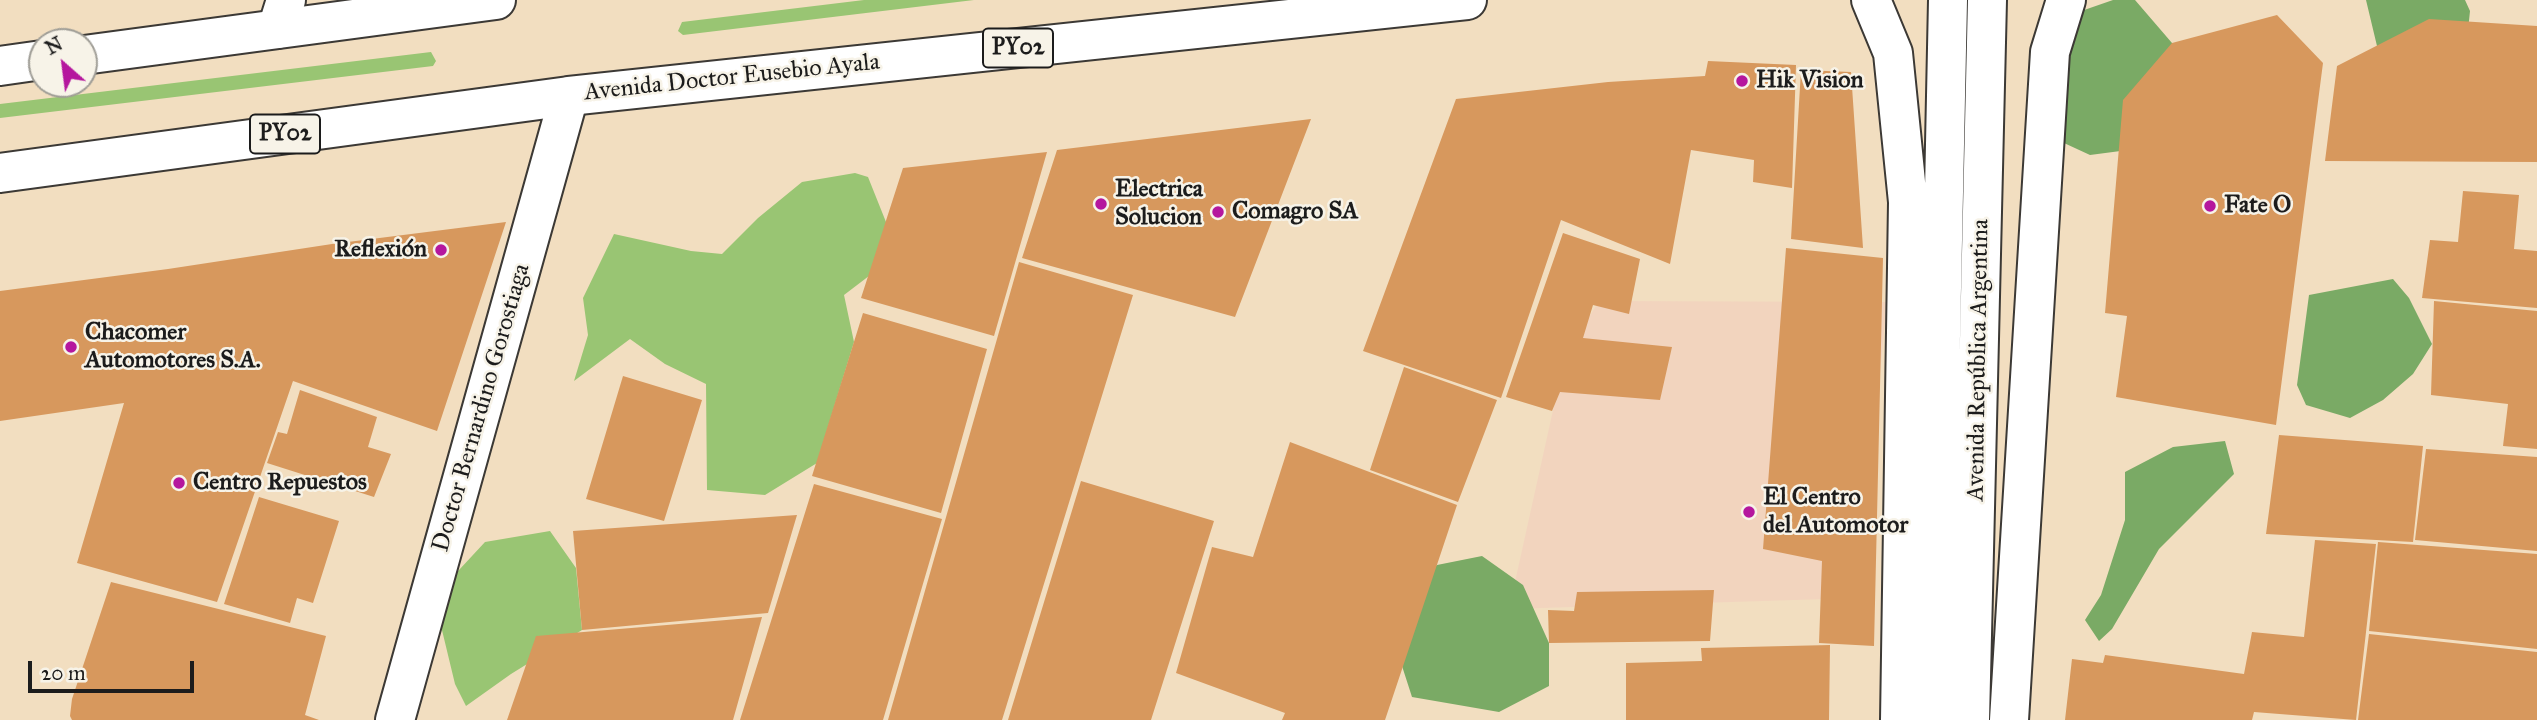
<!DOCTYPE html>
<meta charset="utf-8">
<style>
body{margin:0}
#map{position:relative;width:2537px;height:720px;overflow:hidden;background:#f2dec0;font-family:"IM FELL Great Primer",serif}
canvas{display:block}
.north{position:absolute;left:28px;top:28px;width:70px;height:70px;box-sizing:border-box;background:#f7f3e8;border:2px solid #9f9d96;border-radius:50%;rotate:332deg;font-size:19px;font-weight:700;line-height:28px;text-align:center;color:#1c1c1c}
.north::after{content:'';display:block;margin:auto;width:24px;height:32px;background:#b5179e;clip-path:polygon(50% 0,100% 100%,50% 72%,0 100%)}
.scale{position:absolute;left:28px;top:661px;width:166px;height:32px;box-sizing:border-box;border:4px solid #1c1c1c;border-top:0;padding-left:9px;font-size:21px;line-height:24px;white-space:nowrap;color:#1c1c1c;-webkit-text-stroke:5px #f7f3e8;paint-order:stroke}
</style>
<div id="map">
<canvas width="2537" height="720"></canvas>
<div class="north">N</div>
<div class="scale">20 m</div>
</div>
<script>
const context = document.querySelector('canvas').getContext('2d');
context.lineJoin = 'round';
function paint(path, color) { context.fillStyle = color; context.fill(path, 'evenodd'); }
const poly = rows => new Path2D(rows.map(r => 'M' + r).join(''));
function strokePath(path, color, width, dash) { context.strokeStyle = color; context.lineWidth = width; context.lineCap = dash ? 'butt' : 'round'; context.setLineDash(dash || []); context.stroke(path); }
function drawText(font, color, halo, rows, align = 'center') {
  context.font = font + ' "IM FELL Great Primer",serif'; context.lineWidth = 5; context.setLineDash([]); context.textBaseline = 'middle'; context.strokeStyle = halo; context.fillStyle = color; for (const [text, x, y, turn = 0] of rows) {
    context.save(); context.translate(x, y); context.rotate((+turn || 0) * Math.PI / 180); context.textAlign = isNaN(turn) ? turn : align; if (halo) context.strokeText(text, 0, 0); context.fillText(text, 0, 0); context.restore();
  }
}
paint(poly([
 [1599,301,1887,302,1858,598,1509,609,1565,356]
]), '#f2d4be');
paint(poly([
 [864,0,974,0,683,35,678,31,682,22],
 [431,52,436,61,433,66,0,118,0,104],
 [855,173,868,177,886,222,886,263,844,295,854,342,817,463,765,495,707,490,706,384,665,364,630,339,574,381,588,335,583,298,614,234,691,251,722,254,758,218,802,182],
 [550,531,576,568,582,630,511,674,466,706,455,684,441,626,446,584,485,542]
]), '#99c573');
paint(poly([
 [2113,0,2135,0,2172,43,2172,92,2151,147,2090,155,2064,143,2042,91,2064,17],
 [2366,0,2465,0,2470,11,2464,68,2377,46],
 [2393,279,2409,298,2432,344,2413,374,2383,400,2350,418,2306,405,2297,385,2309,295],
 [2225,441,2234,474,2159,549,2112,629,2099,641,2085,620,2101,595,2125,520,2125,472,2173,447],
 [1482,556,1523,585,1549,643,1549,686,1499,712,1412,697,1383,607,1437,565]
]), '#7aaa65');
paint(poly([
 [2277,15,2323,63,2276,425,2116,397,2127,316,2105,313,2123,100,2172,43],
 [2429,19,2537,26,2537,162,2325,161,2337,66],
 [1708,61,1796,65,1792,188,1753,182,1754,160,1691,150,1670,264,1561,220,1501,398,1363,351,1456,99,1608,82,1705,76],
 [1801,70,1851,72,1863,248,1791,239],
 [1311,119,1235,317,1022,258,1057,150],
 [1047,152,994,336,861,298,903,168],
 [2463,191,2519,195,2514,249,2537,251,2537,308,2422,298,2430,240,2458,242],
 [506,222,437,431,293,381,217,602,77,563,124,403,0,421,0,291,168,269,332,244],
 [1563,233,1640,259,1629,314,1593,305,1583,338,1672,347,1660,400,1560,392,1552,411,1506,397],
 [1786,248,1883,258,1874,646,1819,643,1822,561,1763,549],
 [1019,262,1133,295,1002,720,888,720],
 [2434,301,2537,311,2537,449,2503,446,2508,404,2431,395],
 [863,313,987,349,941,513,812,476],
 [1404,367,1497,400,1458,502,1370,470],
 [623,376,702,400,664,521,586,499],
 [300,390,377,417,368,447,391,454,374,497,267,463,278,432,287,434],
 [2279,435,2423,446,2413,542,2266,534],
 [1290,442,1457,505,1385,720,1282,720,1285,713,1176,673,1212,547,1253,557],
 [2426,449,2537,457,2537,551,2415,540],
 [1081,481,1214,521,1151,720,1008,720],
 [814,484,942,519,883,720,740,720],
 [259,497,339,521,313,603,297,598,290,623,224,604],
 [797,515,768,613,582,630,573,531],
 [2315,540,2376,544,2356,720,2254,712,2252,720,2065,720,2072,659,2103,663,2105,655,2244,674,2252,632,2304,637],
 [2378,542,2537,554,2537,649,2369,631],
 [111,582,326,636,305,715,319,720,72,720,70,716,72,699],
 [1714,590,1710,641,1549,643,1548,610,1574,611,1577,592],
 [762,617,733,720,507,720,536,636],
 [2369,634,2537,652,2537,720,2358,720],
 [1830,645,1829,720,1626,720,1626,663,1702,661,1701,648]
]), '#d7985d');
const minor = poly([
 [277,29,286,0],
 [395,720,569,96]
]);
const highway = poly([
 [1871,0,1893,53,1908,202,1900,720],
 [84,55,496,0],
 [0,66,42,60],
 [0,173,569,96,1467,0],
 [1933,720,1948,0],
 [1970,720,1987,0],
 [2009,720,2050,52,2066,0]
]);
strokePath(minor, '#3c3935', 42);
strokePath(highway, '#3c3935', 42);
strokePath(minor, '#fff', 38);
strokePath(highway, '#fff', 38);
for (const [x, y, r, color] of [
 [1742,81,7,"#b5179e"],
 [1101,204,7,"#b5179e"],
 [2210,206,7,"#b5179e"],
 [1218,212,7,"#b5179e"],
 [441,250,7,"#b5179e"],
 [71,347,7,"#b5179e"],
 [179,483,7,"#b5179e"],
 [1749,512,7,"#b5179e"]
]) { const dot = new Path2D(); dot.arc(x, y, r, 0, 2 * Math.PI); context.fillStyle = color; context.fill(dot); strokePath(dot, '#f7f3e8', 2.5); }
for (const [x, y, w] of [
 [1018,48,70],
 [285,134,70]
]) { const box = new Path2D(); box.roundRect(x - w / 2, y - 19.5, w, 39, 5); context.fillStyle = '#f7f3e8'; context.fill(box); strokePath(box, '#1c1c1c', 2); }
drawText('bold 23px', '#1c1c1c', null, [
 ["PY02",1018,48],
 ["PY02",285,134]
]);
drawText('24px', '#1c1c1c', '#f7f3e8', [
 ["Avenida Doctor Eusebio Ayala",732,78,-6],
 ["Avenida República Argentina",1979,360,-89],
 ["Doctor Bernardino Gorostiaga",482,408,-74]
]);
drawText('bold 24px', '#1c1c1c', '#f7f3e8', [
 ["Hik Vision",1756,81],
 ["Electrica",1115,190],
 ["Solucion",1115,218],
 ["Fate O",2224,206],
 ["Comagro SA",1232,212],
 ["Reflexión",427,250,"right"],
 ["Chacomer",85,333],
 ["Automotores S.A.",85,361],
 ["Centro Repuestos",193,483],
 ["El Centro",1763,498],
 ["del Automotor",1763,526]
], 'left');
</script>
